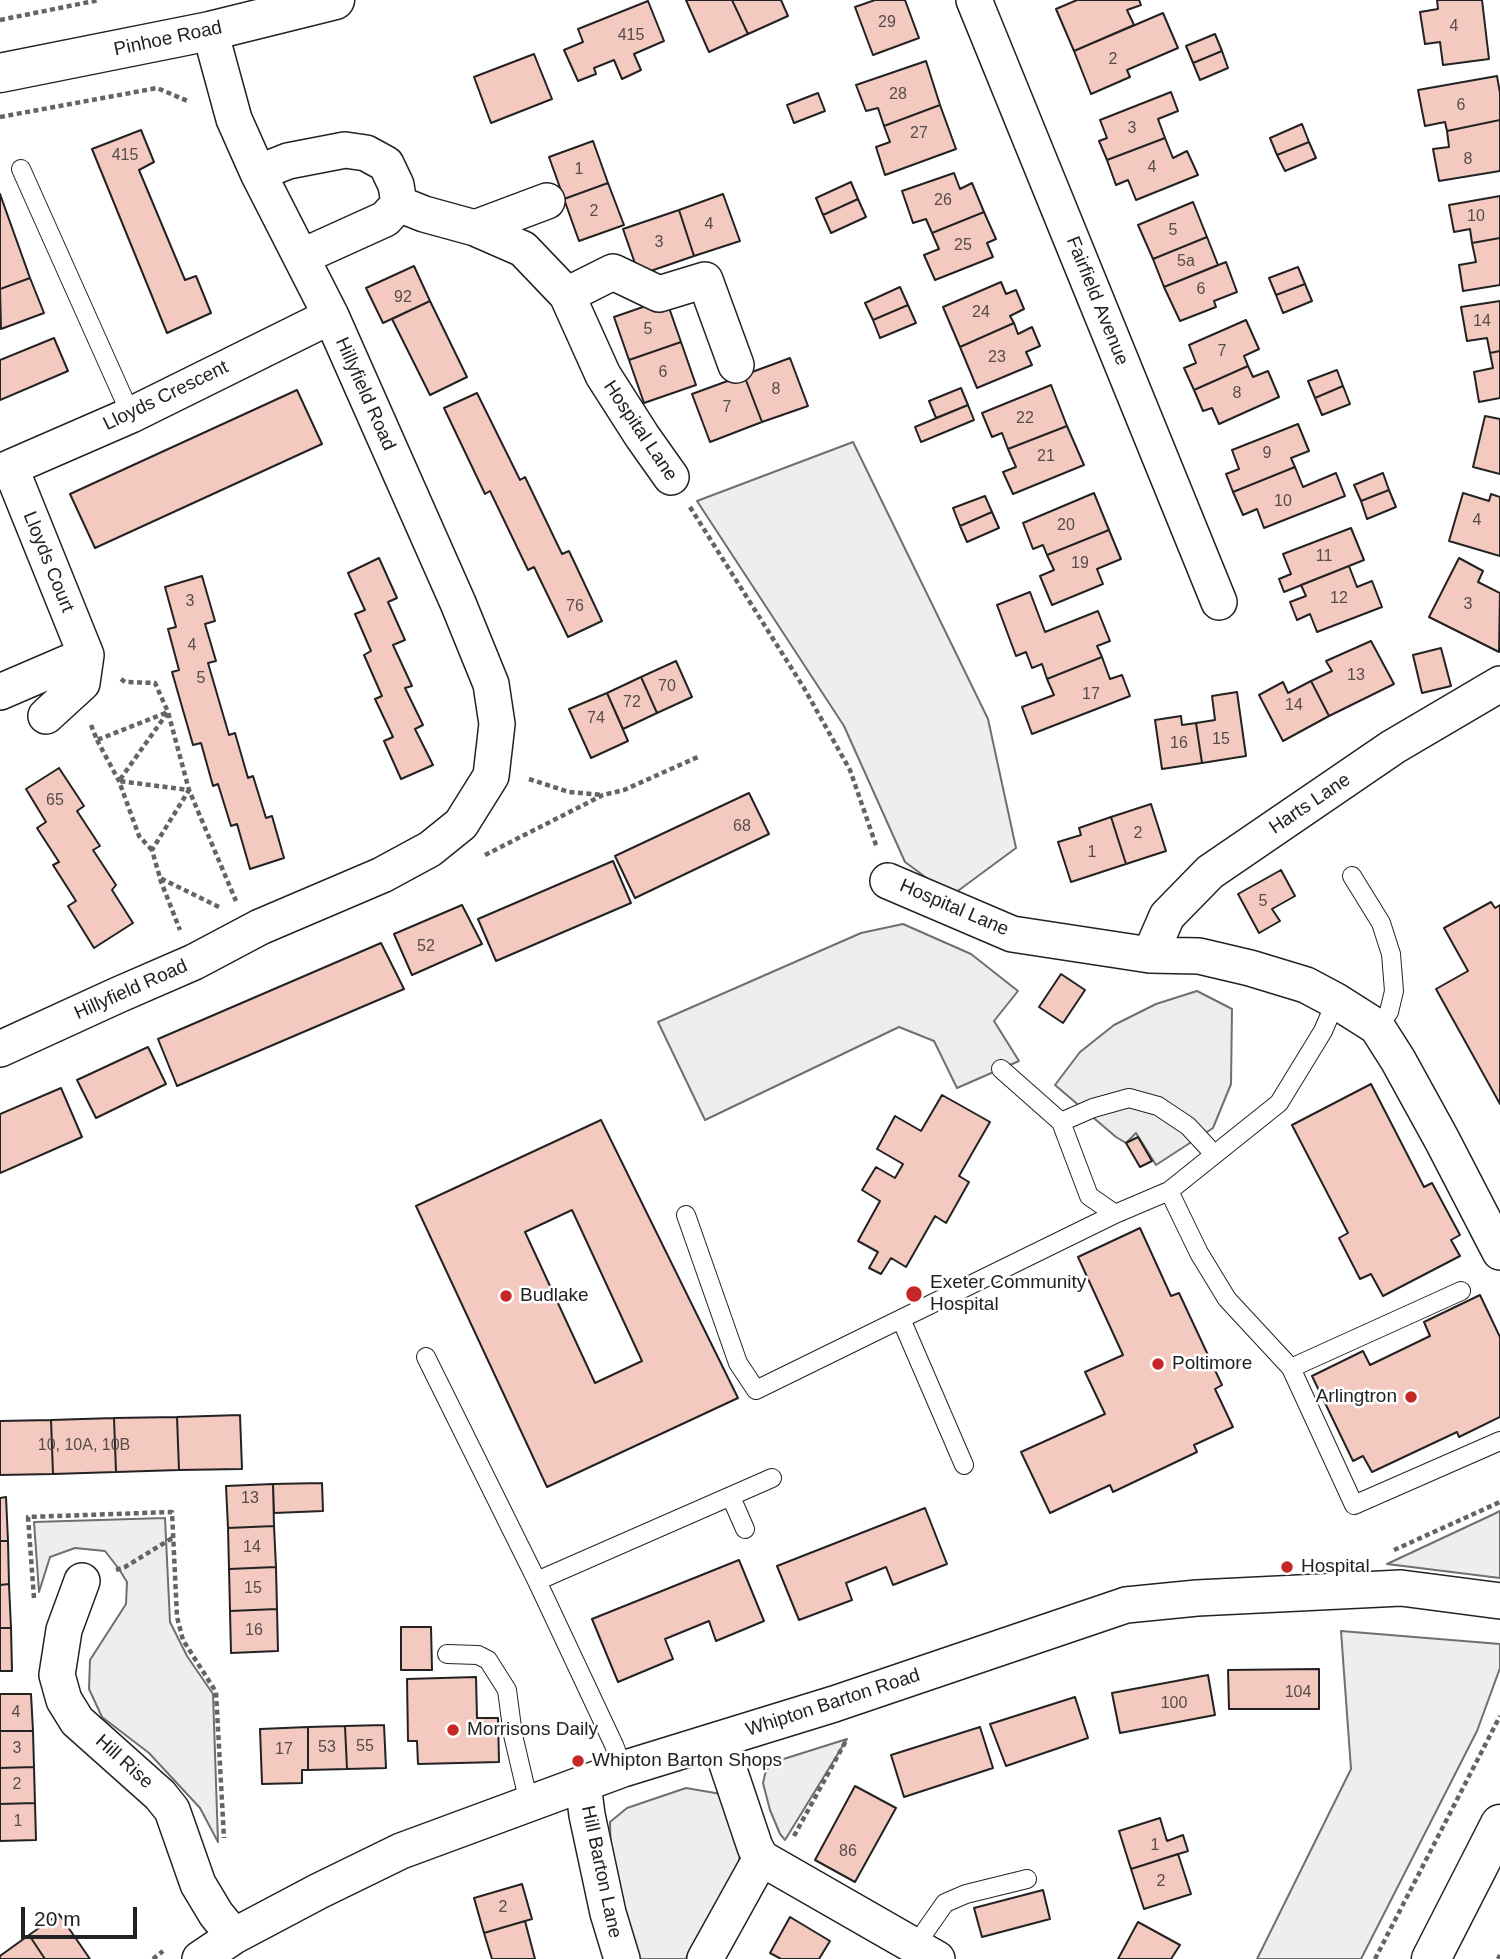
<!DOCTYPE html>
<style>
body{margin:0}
#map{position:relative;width:1500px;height:1959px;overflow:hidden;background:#fff;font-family:Helvetica,sans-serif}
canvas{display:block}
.scale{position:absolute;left:21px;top:1907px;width:116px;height:32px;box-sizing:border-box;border:4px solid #222;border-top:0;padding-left:9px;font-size:21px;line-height:24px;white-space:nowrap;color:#222;-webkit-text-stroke:5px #fff;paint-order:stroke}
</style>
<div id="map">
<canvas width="1500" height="1959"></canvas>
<div class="scale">20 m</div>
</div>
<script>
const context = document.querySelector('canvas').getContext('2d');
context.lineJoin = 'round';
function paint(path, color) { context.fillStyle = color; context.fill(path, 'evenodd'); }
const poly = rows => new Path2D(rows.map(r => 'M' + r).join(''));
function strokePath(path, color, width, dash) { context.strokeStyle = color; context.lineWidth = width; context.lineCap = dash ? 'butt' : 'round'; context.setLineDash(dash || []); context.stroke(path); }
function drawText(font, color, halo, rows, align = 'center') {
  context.font = font + ' Helvetica,sans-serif'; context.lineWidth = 5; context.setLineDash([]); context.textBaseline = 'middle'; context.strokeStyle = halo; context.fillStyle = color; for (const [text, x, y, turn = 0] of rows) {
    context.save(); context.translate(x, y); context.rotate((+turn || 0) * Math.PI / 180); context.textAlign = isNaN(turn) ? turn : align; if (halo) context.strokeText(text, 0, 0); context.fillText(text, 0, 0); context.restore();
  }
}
const green = poly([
 [853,442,988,719,1016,848,951,896,905,862,844,726,697,501,853,442],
 [1500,1511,1500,1578,1387,1564,1494,1514,1500,1511],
 [165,1518,170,1622,187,1656,213,1694,218,1842,200,1808,149,1753,102,1717,89,1689,90,1660,126,1604,127,1582,119,1569,105,1551,75,1548,50,1557,39,1592,34,1522,165,1518],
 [1341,1631,1500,1644,1500,1668,1477,1731,1361,1959,1257,1959,1351,1769,1341,1631],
 [847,1739,785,1840,780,1834,770,1810,763,1783,766,1770,774,1762,847,1739],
 [686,1788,721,1794,740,1837,739,1867,688,1953,686,1959,638,1959,611,1862,610,1822,627,1808,686,1788]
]);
paint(green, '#eee');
strokePath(green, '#6f6f6f', 2);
const parking = poly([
 [903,924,971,954,1018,991,994,1021,1019,1061,957,1088,934,1041,899,1027,705,1120,658,1022,861,933,903,924],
 [1197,991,1232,1009,1231,1084,1213,1128,1156,1165,1136,1133,1126,1143,1116,1137,1055,1085,1080,1052,1114,1025,1156,1004,1197,991]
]);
paint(parking, '#ededed');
strokePath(parking, '#6f6f6f', 2);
const building = poly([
 [686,0,732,0,748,34,709,52,686,0],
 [732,0,781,0,788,16,748,34,732,0],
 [875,0,905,0,919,38,873,55,855,7,875,0],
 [1077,0,1139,0,1141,5,1127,10,1134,25,1074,51,1056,9,1077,0],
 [1437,0,1482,0,1489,59,1443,65,1440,42,1425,44,1420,12,1438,9,1437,0],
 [648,1,664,41,634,54,641,70,622,79,614,60,594,68,596,74,578,81,564,50,583,42,578,29,648,1],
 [1163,13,1178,48,1127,70,1130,77,1091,94,1074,51,1163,13],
 [1215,34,1222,51,1193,63,1186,46,1215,34],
 [1222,51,1228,68,1200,80,1193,63,1222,51],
 [534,54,552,99,491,123,474,77,534,54],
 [926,61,940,105,884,126,878,108,866,111,856,85,926,61],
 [1497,76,1500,93,1500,120,1447,131,1445,122,1425,126,1418,90,1497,76],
 [1171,92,1178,111,1158,119,1165,138,1107,160,1099,141,1107,138,1100,120,1171,92],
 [818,93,825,111,794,123,787,105,818,93],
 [940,105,956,149,885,175,876,147,890,142,884,126,940,105],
 [1500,120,1500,171,1439,181,1433,149,1449,147,1447,131,1500,120],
 [1302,124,1309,142,1277,155,1270,138,1302,124],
 [141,130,154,162,139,170,185,280,196,276,211,313,167,333,92,149,141,130],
 [1165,138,1173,158,1187,151,1198,175,1136,200,1128,180,1116,185,1107,160,1165,138],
 [593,141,608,183,564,199,549,157,593,141],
 [1309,142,1316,158,1285,171,1277,155,1309,142],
 [954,173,960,189,972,183,984,212,932,233,926,219,913,223,902,191,954,173],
 [851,182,858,199,823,215,816,198,851,182],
 [608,183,624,225,579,241,564,199,608,183],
 [0,194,30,278,0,289,0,194],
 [723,194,740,241,694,256,679,210,723,194],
 [1500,196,1500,238,1472,243,1470,229,1454,232,1449,205,1500,196],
 [858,199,866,217,831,233,823,215,858,199],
 [1193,202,1207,237,1153,259,1138,225,1193,202],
 [679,210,694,256,639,275,623,229,679,210],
 [984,212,996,239,987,243,993,257,935,280,924,255,939,249,932,233,984,212],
 [1207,237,1218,265,1164,287,1153,259,1207,237],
 [1500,238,1500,285,1463,291,1459,265,1476,262,1472,243,1500,238],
 [1226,262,1237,292,1214,301,1216,307,1180,321,1164,287,1226,262],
 [414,266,430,301,383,323,366,288,414,266],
 [1298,267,1305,284,1276,295,1269,278,1298,267],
 [30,278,44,313,1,329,0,289,30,278],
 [1001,282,1006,294,1016,290,1024,309,1010,316,1014,323,960,347,943,307,1001,282],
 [1305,284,1312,301,1283,313,1276,295,1305,284],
 [900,287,908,305,873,320,865,303,900,287],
 [666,299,681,342,629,360,614,317,666,299],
 [430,301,467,377,430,395,392,319,430,301],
 [1500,301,1500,351,1490,353,1487,338,1467,341,1461,307,1500,301],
 [908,305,916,323,880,338,873,320,908,305],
 [1246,320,1259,349,1244,356,1248,366,1194,390,1184,368,1196,363,1189,345,1246,320],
 [1014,323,1018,334,1032,327,1040,346,1026,352,1032,365,977,388,960,347,1014,323],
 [54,338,68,371,0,400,0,360,54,338],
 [681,342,696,385,644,403,629,360,681,342],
 [1500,351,1500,398,1479,402,1474,372,1493,368,1490,353,1500,351],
 [790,358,808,406,762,422,744,375,790,358],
 [1248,366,1253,377,1268,371,1279,397,1219,424,1212,408,1203,411,1194,390,1248,366],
 [1337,370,1343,386,1315,398,1308,381,1337,370],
 [744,375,762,422,710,442,692,394,744,375],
 [1051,385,1067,426,1008,449,1002,433,992,437,982,413,1051,385],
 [1343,386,1350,404,1322,415,1315,398,1343,386],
 [961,388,968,405,936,418,929,401,961,388],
 [297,390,322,444,95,548,70,494,297,390],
 [477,393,520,480,525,477,562,554,569,551,602,621,568,637,534,567,528,570,490,491,485,494,444,408,477,393],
 [968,405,974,420,921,442,915,427,968,405],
 [1485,416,1500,419,1500,474,1473,467,1485,416],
 [1298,424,1309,451,1291,458,1295,467,1233,492,1226,474,1239,469,1232,450,1298,424],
 [1067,426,1084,465,1013,494,1003,472,1016,467,1008,449,1067,426],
 [1295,467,1303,487,1336,473,1345,496,1264,528,1257,509,1243,515,1233,492,1295,467],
 [1383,473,1389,490,1361,501,1354,485,1383,473],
 [1389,490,1396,507,1367,519,1361,501,1389,490],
 [1094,493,1109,530,1047,555,1043,545,1033,549,1023,523,1094,493],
 [1463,493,1489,501,1491,494,1500,497,1500,556,1449,541,1463,493],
 [985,496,992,512,960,526,953,508,985,496],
 [992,512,999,528,967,542,960,526,992,512],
 [1351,528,1364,560,1284,592,1279,579,1291,574,1283,554,1351,528],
 [1109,530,1121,559,1097,569,1103,584,1052,605,1040,576,1054,570,1047,555,1109,530],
 [379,558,397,598,388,602,405,640,393,645,412,686,405,688,423,725,415,729,433,765,401,779,384,741,393,737,375,699,382,696,364,655,371,651,355,614,365,610,348,573,379,558],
 [1459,558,1483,571,1478,582,1500,593,1499,652,1429,617,1459,558],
 [1349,566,1357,587,1372,581,1382,607,1317,632,1310,614,1297,620,1290,602,1306,596,1301,585,1349,566],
 [202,576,215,621,205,624,216,661,208,663,229,735,235,733,248,778,253,776,266,818,272,816,284,858,250,869,237,824,231,826,218,784,213,786,201,743,193,745,172,672,179,670,168,629,176,627,165,587,202,576],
 [1030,592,1045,632,1098,611,1110,641,1097,646,1102,657,1047,679,1042,664,1032,668,1026,652,1016,656,997,605,1030,592],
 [1371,641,1394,684,1329,716,1311,681,1332,671,1326,661,1371,641],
 [1441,648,1451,686,1422,693,1413,655,1441,648],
 [1102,657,1110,679,1122,675,1130,696,1032,734,1022,707,1054,695,1047,679,1102,657],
 [676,661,692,697,657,713,641,677,676,661],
 [641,677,657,713,623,729,607,693,641,677],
 [1311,681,1329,716,1283,741,1259,695,1283,682,1288,693,1311,681],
 [1237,692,1246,756,1202,763,1196,723,1215,720,1212,696,1237,692],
 [607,693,628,741,591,758,569,709,607,693],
 [1181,716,1182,725,1196,723,1202,763,1162,769,1155,720,1181,716],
 [59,768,84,806,77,811,100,846,93,850,116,885,112,890,133,923,94,948,68,906,76,901,53,865,59,862,37,828,46,822,26,789,59,768],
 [749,793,769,834,635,898,615,856,749,793],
 [1151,804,1166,851,1126,864,1111,817,1151,804],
 [1111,817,1126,864,1071,882,1058,842,1081,835,1079,828,1111,817],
 [613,861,631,903,496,961,478,919,613,861],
 [1281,870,1295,896,1272,909,1280,921,1259,933,1238,894,1281,870],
 [1491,902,1495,908,1500,905,1500,1104,1436,989,1468,971,1444,928,1491,902],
 [462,905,482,944,412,975,394,934,462,905],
 [381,943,404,989,177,1086,158,1039,381,943],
 [1061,974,1085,990,1063,1023,1039,1007,1061,974],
 [148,1047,166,1084,96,1118,77,1080,148,1047],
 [1371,1084,1424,1187,1432,1183,1460,1235,1451,1240,1460,1256,1383,1296,1371,1274,1360,1279,1339,1238,1348,1233,1292,1125,1371,1084],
 [61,1088,82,1137,0,1173,0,1114,61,1088],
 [942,1095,990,1122,959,1176,969,1182,946,1223,935,1216,906,1267,891,1258,881,1274,869,1268,878,1252,858,1241,880,1201,862,1190,876,1167,895,1178,903,1164,877,1149,895,1116,921,1131,942,1095],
 [601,1120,738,1398,547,1487,416,1206,601,1120],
 [572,1210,642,1361,595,1383,525,1232,572,1210],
 [1138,1137,1152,1161,1140,1167,1126,1143,1138,1137],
 [1140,1228,1171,1296,1179,1293,1222,1385,1215,1389,1233,1427,1194,1445,1197,1452,1113,1492,1110,1485,1050,1513,1021,1452,1105,1414,1085,1372,1123,1355,1078,1257,1140,1228],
 [1480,1295,1500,1337,1500,1417,1459,1437,1457,1432,1372,1472,1363,1456,1353,1461,1312,1376,1363,1351,1370,1365,1430,1336,1424,1322,1480,1295],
 [240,1415,242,1469,179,1470,177,1417,240,1415],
 [177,1417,179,1470,116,1472,114,1418,177,1417],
 [114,1418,116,1472,53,1474,51,1420,114,1418],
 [51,1420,53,1474,0,1475,0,1421,51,1420],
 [322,1483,323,1511,274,1513,273,1484,322,1483],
 [273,1484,274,1526,228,1528,226,1486,273,1484],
 [6,1497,8,1541,0,1541,0,1498,6,1497],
 [925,1508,947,1564,893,1585,886,1567,846,1583,852,1600,799,1620,777,1566,925,1508],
 [274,1526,276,1567,229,1569,228,1528,274,1526],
 [0,1541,8,1541,9,1584,0,1585,0,1541],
 [739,1560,764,1621,716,1641,709,1621,665,1639,673,1659,618,1682,592,1619,739,1560],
 [276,1567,277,1609,230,1611,229,1569,276,1567],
 [9,1584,11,1628,0,1628,0,1585,9,1584],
 [277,1609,278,1651,231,1653,230,1611,277,1609],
 [401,1627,431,1627,432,1670,401,1670,401,1627],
 [0,1628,11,1628,12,1671,0,1671,0,1628],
 [1319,1669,1319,1709,1229,1709,1228,1670,1319,1669],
 [1208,1675,1215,1715,1120,1733,1112,1693,1208,1675],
 [476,1677,477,1718,498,1718,499,1762,418,1764,417,1741,408,1741,407,1679,476,1677],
 [0,1694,31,1694,33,1731,0,1731,0,1694],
 [1075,1697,1088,1738,1006,1766,990,1724,1075,1697],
 [384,1725,386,1768,347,1769,345,1726,384,1725],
 [345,1726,347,1769,308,1770,308,1727,345,1726],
 [308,1727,308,1770,302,1770,302,1783,262,1784,260,1729,308,1727],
 [980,1727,993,1768,904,1797,891,1755,980,1727],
 [0,1731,33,1731,34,1767,0,1768,0,1731],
 [34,1767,35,1803,0,1804,0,1768,34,1767],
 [855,1786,896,1808,855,1882,815,1860,855,1786],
 [35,1803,36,1840,0,1841,0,1804,35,1803],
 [1160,1818,1167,1841,1183,1835,1188,1851,1131,1869,1119,1831,1160,1818],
 [1178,1854,1191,1894,1144,1909,1131,1869,1178,1854],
 [522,1884,532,1919,484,1933,474,1898,522,1884],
 [1043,1890,1050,1919,982,1937,974,1908,1043,1890],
 [59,1914,90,1959,45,1959,29,1935,59,1914],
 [790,1917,830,1941,819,1959,781,1959,770,1953,790,1917],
 [525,1921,535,1959,492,1959,484,1933,525,1921],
 [1138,1922,1180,1945,1171,1959,1118,1959,1138,1922],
 [29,1935,45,1959,0,1959,0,1956,29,1935]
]);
paint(building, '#f3c9c0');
strokePath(building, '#222', 2);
const lane = poly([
 [21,169,131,415],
 [1352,876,1381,923,1391,954,1394,991,1389,1012,1377,1027],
 [1001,1069,1061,1122,1089,1196,1115,1214],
 [1061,1122,1093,1108,1129,1098,1158,1106,1188,1126,1214,1154],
 [1169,1191,1199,1253,1227,1299,1291,1368,1461,1291],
 [686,1215,738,1363,756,1390,1115,1214,1169,1191,1279,1103,1323,1031,1336,1001],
 [901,1319,964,1465],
 [426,1357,537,1581,614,1745,623,1769],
 [1291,1368,1354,1505,1500,1441],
 [731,1497,745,1529],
 [537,1581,772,1478],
 [447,1654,478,1655,488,1660,507,1690,513,1735,529,1803],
 [912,1950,945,1903,966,1894,1027,1879]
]);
const street = poly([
 [974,0,1219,602],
 [258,173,288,161,345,150,366,153,386,164,396,185,399,204],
 [475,228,547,201],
 [301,257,385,219,399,204,424,214,475,228,523,249,567,295,603,375,642,436,671,477],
 [567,295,613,272,659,294,705,280,736,365],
 [11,469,86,655,82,683,46,716],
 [0,472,131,415,331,316],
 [0,692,86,655],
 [888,881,1012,934,1150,955,1199,956,1250,968,1306,985,1336,1001,1377,1027,1398,1060,1442,1140,1500,1252],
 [1150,955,1167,916,1210,872,1393,747,1500,684],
 [0,1049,118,995,194,962,260,927,382,875,430,849,461,824,491,776,497,724,491,684,458,603,331,316,258,173,234,119,210,31],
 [82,1581,64,1630,57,1675,64,1700,77,1721,160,1795,172,1810,198,1884,216,1914,234,1936],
 [583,1784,587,1815,608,1913,622,1959],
 [761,1858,937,1959],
 [200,1959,234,1936,319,1891,401,1851,623,1769,834,1704,1126,1605,1197,1598,1401,1588,1500,1601],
 [705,1959,761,1858,755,1847,719,1740]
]);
const secondary = poly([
 [0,73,210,31,335,0],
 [1431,1959,1500,1824]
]);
strokePath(lane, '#222', 20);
strokePath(street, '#222', 38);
strokePath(secondary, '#222', 41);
strokePath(poly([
 [0,20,99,0],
 [0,117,157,88,190,102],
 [690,507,804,688,850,770,877,848],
 [121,679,125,682,155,683,168,712,189,790,236,901],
 [91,725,97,740,168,712,119,781,189,790,152,850,160,878,219,907],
 [97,740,119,781,139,836,152,850],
 [529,779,569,792,602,795],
 [485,855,603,795,624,790,700,756],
 [160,879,180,930],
 [1394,1550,1500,1502],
 [116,1570,125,1567,174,1537],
 [34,1598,28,1517,172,1512,177,1617,183,1640,216,1692,224,1838],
 [794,1836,847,1739],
 [153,1959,163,1951],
 [1375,1959,1500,1716],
 [1498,1959,1500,1955]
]), '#646464', 4.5, [5, 3.5]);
strokePath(lane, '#fff', 18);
strokePath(street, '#fff', 35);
strokePath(secondary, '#fff', 38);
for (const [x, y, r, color] of [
 [914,1294,9,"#c62828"],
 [506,1296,7,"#c62828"],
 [1158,1364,7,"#c62828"],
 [1411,1397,7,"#c62828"],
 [1287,1567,7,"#c62828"],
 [453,1730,7,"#c62828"],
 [578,1761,7,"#c62828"]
]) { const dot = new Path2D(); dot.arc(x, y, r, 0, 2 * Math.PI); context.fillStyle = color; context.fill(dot); strokePath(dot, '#fff', 2.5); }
drawText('16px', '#564c4a', null, [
 ["29",887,23],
 ["4",1454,27],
 ["415",631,36],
 ["2",1113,60],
 ["28",898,95],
 ["6",1461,106],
 ["3",1132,129],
 ["27",919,134],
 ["415",125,156],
 ["8",1468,160],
 ["4",1152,168],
 ["1",579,170],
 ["26",943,201],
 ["2",594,212],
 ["10",1476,217],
 ["4",709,225],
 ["5",1173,231],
 ["3",659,243],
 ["25",963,246],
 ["5a",1186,262],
 ["6",1201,290],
 ["92",403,298],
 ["24",981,313],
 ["14",1482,322],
 ["5",648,330],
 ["7",1222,352],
 ["23",997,358],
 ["6",663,373],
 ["8",776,390],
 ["8",1237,394],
 ["7",727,408],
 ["22",1025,419],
 ["9",1267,454],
 ["21",1046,457],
 ["10",1283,502],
 ["4",1477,521],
 ["20",1066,526],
 ["11",1324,557],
 ["19",1080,564],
 ["12",1339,599],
 ["3",190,602],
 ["3",1468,605],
 ["76",575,607],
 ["4",192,646],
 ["13",1356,676],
 ["5",201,679],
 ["70",667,687],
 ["17",1091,695],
 ["72",632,703],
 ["14",1294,706],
 ["74",596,719],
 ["15",1221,740],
 ["16",1179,744],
 ["65",55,801],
 ["68",742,827],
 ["2",1138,834],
 ["1",1092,853],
 ["5",1263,902],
 ["52",426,947],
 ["10, 10A, 10B",84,1446],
 ["13",250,1499],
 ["14",252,1548],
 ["15",253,1589],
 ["16",254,1631],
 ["104",1298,1693],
 ["100",1174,1704],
 ["4",16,1713],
 ["55",365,1747],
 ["53",327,1748],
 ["3",17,1749],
 ["17",284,1750],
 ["2",17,1785],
 ["1",18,1822],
 ["1",1155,1846],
 ["86",848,1852],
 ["2",1161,1882],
 ["2",503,1908]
]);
drawText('19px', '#222', '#fff', [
 ["Pinhoe Road",168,39,-12],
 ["Fairfield Avenue",1097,301,68],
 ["Hillyfield Road",365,394,66],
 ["Lloyds Crescent",166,396,-26],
 ["Hospital Lane",640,431,56],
 ["Lloyds Court",48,562,68],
 ["Harts Lane",1310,804,-34],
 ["Hospital Lane",954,908,23],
 ["Hillyfield Road",131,990,-24],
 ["Whipton Barton Road",833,1703,-18],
 ["Hill Rise",124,1762,42],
 ["Hill Barton Lane",601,1872,78]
]);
drawText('19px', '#222', '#fff', [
 ["Exeter Community",930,1283],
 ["Hospital",930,1305],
 ["Budlake",520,1296],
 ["Poltimore",1172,1364],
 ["Arlingtron",1397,1397,"right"],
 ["Hospital",1301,1567],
 ["Morrisons Daily",467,1730],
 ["Whipton Barton Shops",592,1761]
], 'left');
</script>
